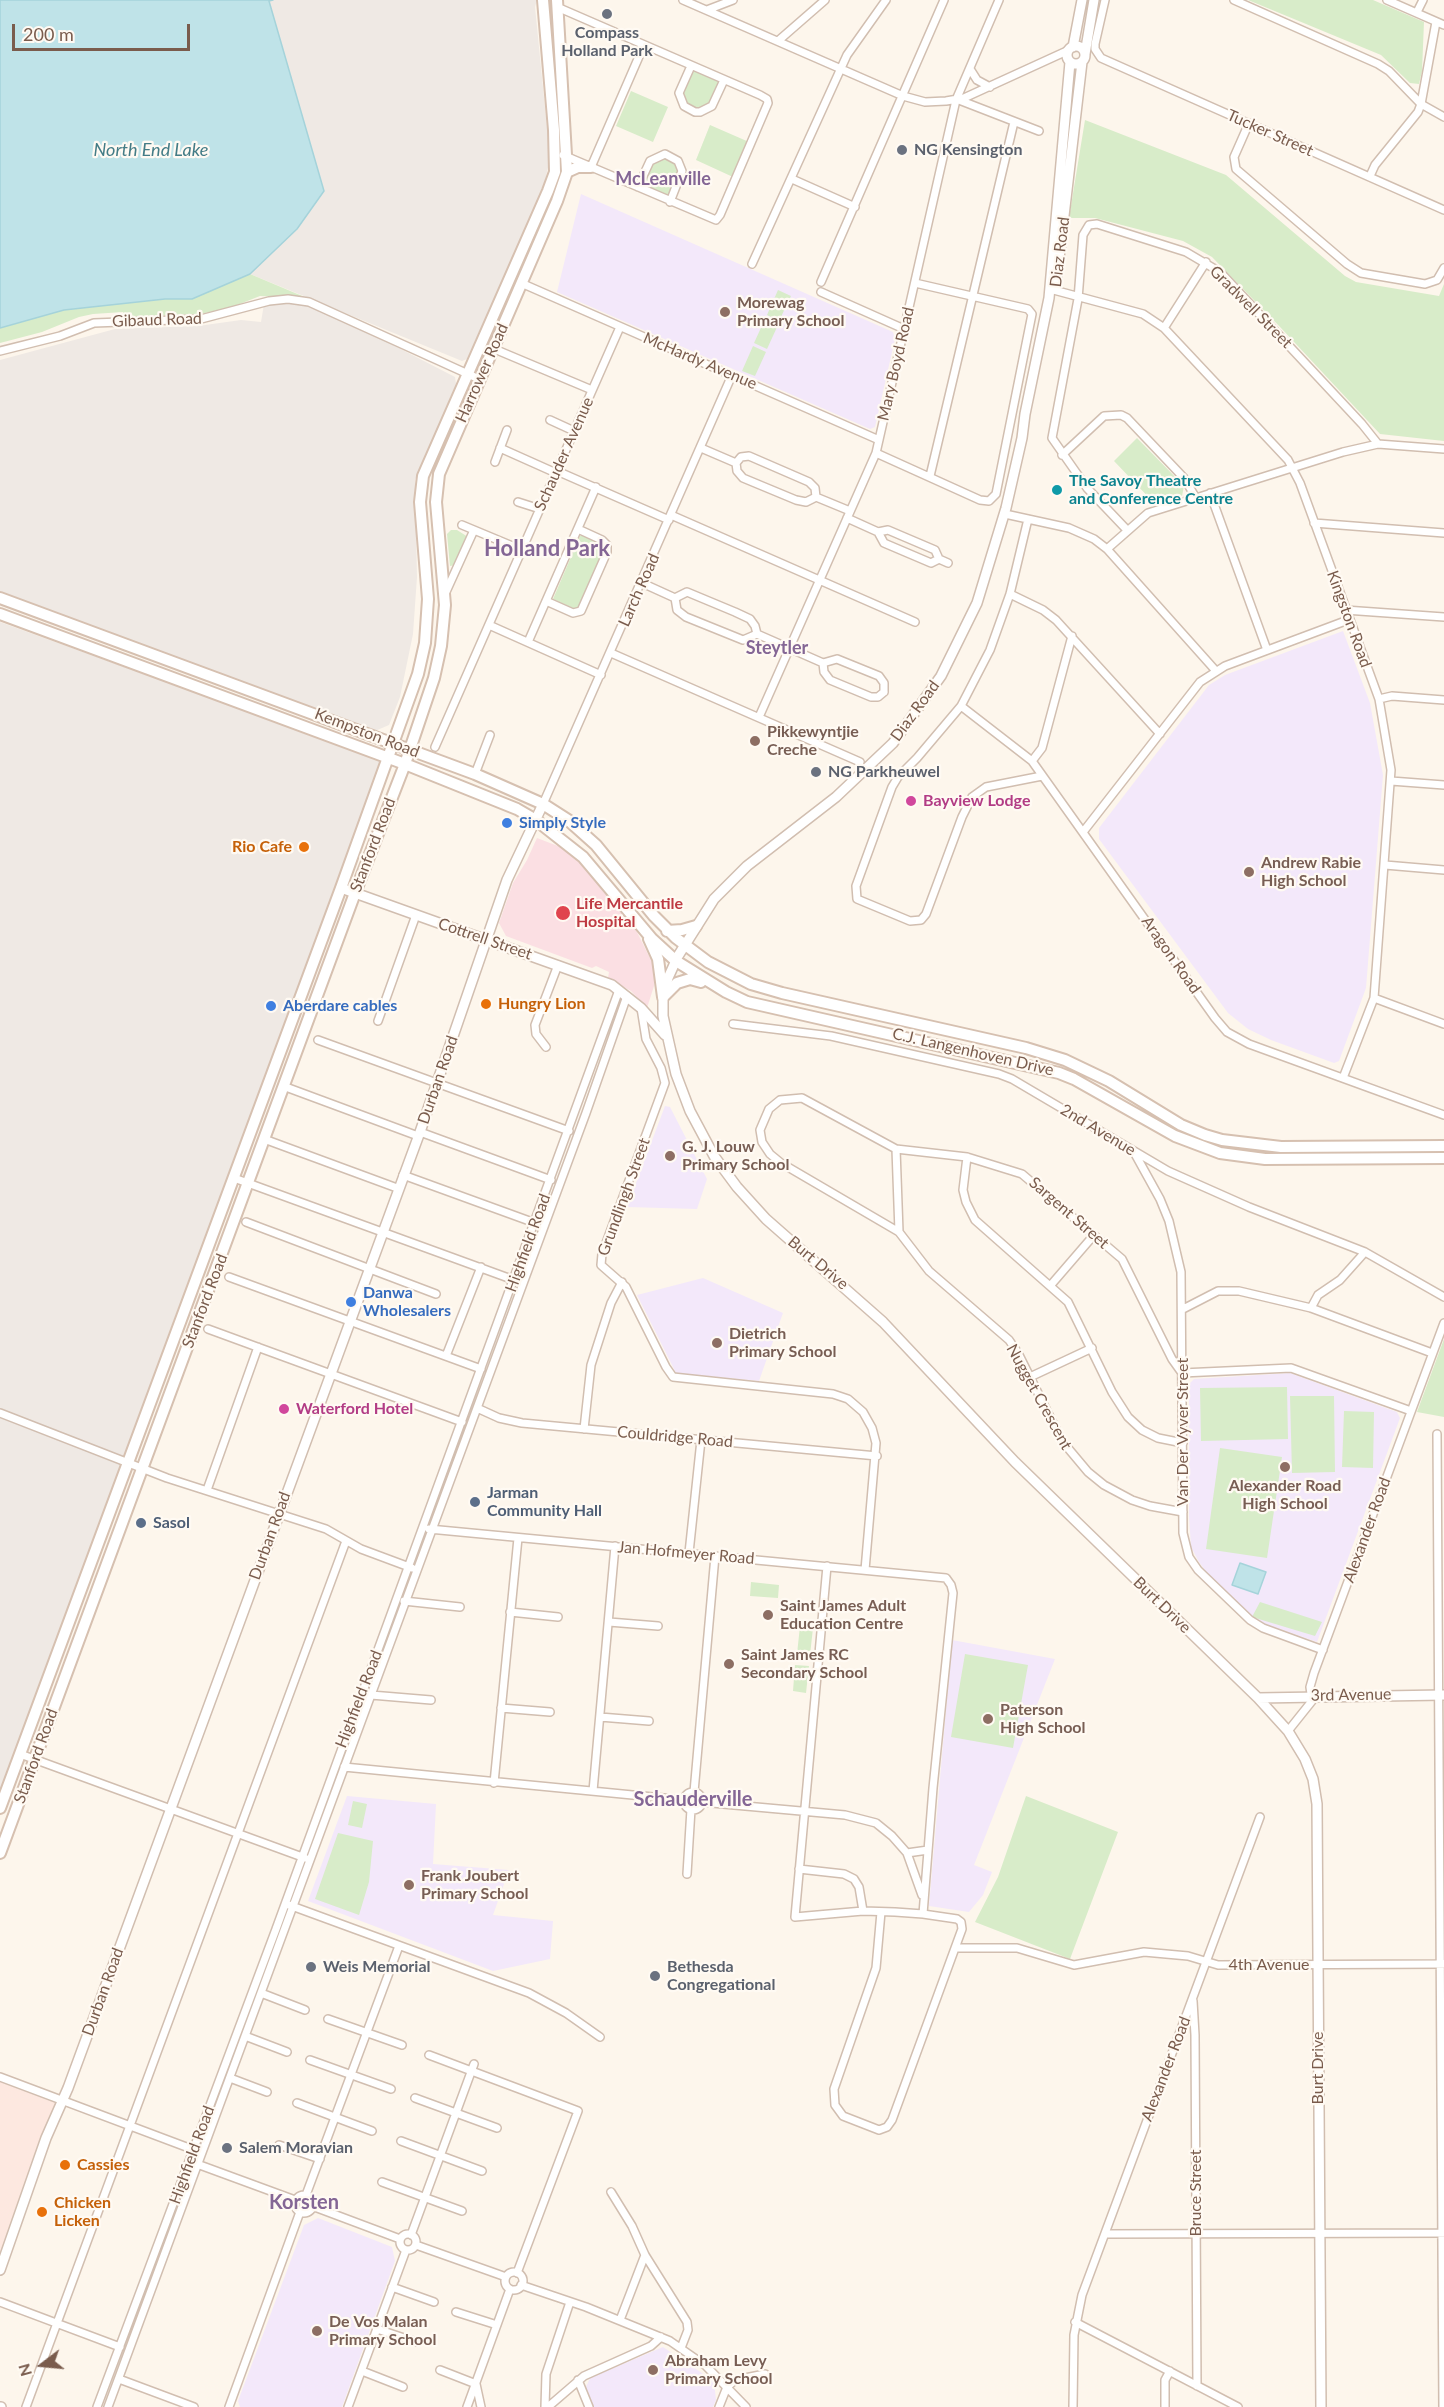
<!DOCTYPE html>
<style>
body{margin:0}
#map{position:relative;width:1444px;height:2407px;overflow:hidden;background:#fdf6ec;font-family:Lato,sans-serif}
canvas{display:block}
.north{position:absolute;left:12px;top:2335px;width:60px;height:60px;-webkit-text-stroke:4px #fffaf3;paint-order:stroke;rotate:254deg;font-size:16px;font-weight:700;line-height:24px;text-align:center;color:#7a5c4d}
.north::after{content:'';display:block;margin:auto;width:21px;height:27px;background:#7a5c4d;clip-path:polygon(50% 0,100% 100%,50% 72%,0 100%)}
.scale{position:absolute;left:12px;top:24px;width:178px;height:27px;box-sizing:border-box;border:3px solid #7a5c4d;border-top:0;padding-left:8px;font-size:18px;line-height:21px;white-space:nowrap;color:#7a5c4d;-webkit-text-stroke:4px #fffaf3;paint-order:stroke}
</style>
<div id="map">
<canvas width="1444" height="2407"></canvas>
<div class="north">N</div>
<div class="scale">200 m</div>
</div>
<script>
const context = document.querySelector('canvas').getContext('2d');
context.lineJoin = 'round';
function paint(path, color) { context.fillStyle = color; context.fill(path, 'evenodd'); }
const poly = rows => new Path2D(rows.map(r => 'M' + r).join(''));
function strokePath(path, color, width, dash) { context.strokeStyle = color; context.lineWidth = width; context.lineCap = dash ? 'butt' : 'round'; context.setLineDash(dash || []); context.stroke(path); }
function drawText(font, color, halo, rows, align = 'center') {
  context.font = font + ' Lato,sans-serif'; context.lineWidth = 4.5; context.setLineDash([]); context.textBaseline = 'middle'; context.strokeStyle = halo; context.fillStyle = color; for (const [text, x, y, turn = 0] of rows) {
    context.save(); context.translate(x, y); context.rotate((+turn || 0) * Math.PI / 180); context.textAlign = isNaN(turn) ? turn : align; if (halo) context.strokeText(text, 0, 0); context.fillText(text, 0, 0); context.restore();
  }
}
paint(poly([
 [0,2079,57,2102,0,2258]
]), '#fde8e0');
paint(poly([
 [273,0,537,0,535,7,550,158,544,186,467,359,462,361,250,274,297,229,324,191,269,1],
 [278,301,319,307,455,377,456,384,415,480,417,577,413,634,400,697,389,725,375,731,0,592,0,360,115,329,198,326,241,320,261,322,264,304],
 [0,622,384,761,169,1333,128,1449,0,1790]
]), '#efe9e4');
paint(poly([
 [581,194,893,332,895,339,875,427,870,429,557,292],
 [1343,631,1370,703,1383,775,1366,988,1339,1061,1334,1063,1271,1040,1248,1029,1228,1013,1099,839,1099,828,1209,685,1225,675],
 [665,1106,670,1107,707,1179,697,1209,627,1207],
 [703,1278,783,1313,759,1381,676,1373,637,1295],
 [1290,1373,1397,1412,1400,1418,1317,1642,1257,1621,1212,1580,1199,1562,1191,1547,1189,1516,1189,1384,1194,1379],
 [952,1640,1055,1659,974,1865,992,1872,983,1895,969,1912,929,1906],
 [347,1796,436,1804,433,1864,509,1870,493,1915,553,1921,550,1959,493,1971,308,1901],
 [318,2218,392,2247,395,2261,342,2407,240,2407,238,2401,304,2225],
 [663,2347,714,2381,716,2400,713,2407,594,2407,586,2387,590,2378]
]), '#f3e8fa');
paint(poly([
 [537,838,563,848,585,867,637,932,654,966,654,986,647,1008,631,991,608,978,609,972,596,966,592,968,506,936,499,923,513,883,527,860]
]), '#fbdfe3');
paint(poly([
 [1248,0,1373,0,1424,22,1422,71,1419,84,1410,83,1381,55],
 [694,70,717,79,719,83,710,106,698,111,686,105,682,93,691,71],
 [631,91,668,107,653,142,616,126],
 [1085,120,1226,175,1345,276,1356,282,1439,296,1444,284,1444,441,1380,434,1281,328,1212,257,1183,241,1095,218,1069,218],
 [710,125,749,142,733,177,696,160],
 [664,155,676,161,681,174,671,195,666,197,645,188,643,182,652,161],
 [250,274,307,298,260,296,232,307,200,314,125,317,123,312,93,314,79,317,42,332,0,343,0,328,64,310,165,299,192,299],
 [778,290,791,296,779,321,767,315],
 [765,319,778,325,767,349,754,343],
 [753,346,766,352,755,376,742,371],
 [1137,438,1184,486,1182,496,1155,504,1114,461],
 [451,530,457,530,468,537,455,565,450,566,447,534],
 [582,535,602,544,604,548,579,607,575,609,553,599,580,536],
 [1444,1339,1444,1433,1444,1417,1417,1412],
 [1287,1387,1288,1439,1201,1441,1200,1388],
 [1290,1396,1334,1396,1335,1472,1292,1473],
 [1344,1411,1374,1412,1373,1468,1342,1467],
 [1220,1448,1282,1457,1267,1558,1206,1549],
 [751,1582,779,1585,778,1598,750,1596],
 [1260,1602,1322,1622,1315,1636,1252,1617],
 [800,1626,813,1628,810,1655,797,1654],
 [965,1654,1028,1665,1013,1748,951,1737],
 [795,1665,809,1666,806,1693,793,1691],
 [1026,1796,1118,1832,1070,1959,975,1922,998,1877],
 [353,1801,367,1804,362,1828,348,1825],
 [338,1833,373,1841,369,1882,359,1915,315,1899]
]), '#d8ecc9');
const water = poly([
 [0,0,273,0,269,1,324,191,297,229,250,274,192,299,165,299,64,310,0,328,0,0],
 [1240,1563,1266,1572,1258,1594,1232,1585,1240,1563]
]);
paint(water, '#bfe3e8');
strokePath(water, '#a5d3da', 1.5);
const minor = poly([
 [683,0,903,96,925,102,946,101,964,98,1069,50],
 [1105,0,1095,44,1095,49,1101,58,1444,210],
 [1234,0,1378,64,1389,71,1421,104,1444,117],
 [1387,0,1444,25],
 [557,7,760,95,767,99,768,103,720,215,716,220,563,155],
 [707,10,733,0],
 [1417,12,1423,0],
 [778,41,825,0],
 [691,66,679,93,684,106,695,112,700,112,712,106,724,80],
 [970,69,977,80,990,87],
 [959,100,1039,131],
 [1249,123,1234,157,1236,169,1347,264,1361,273,1425,284,1437,280,1444,268],
 [591,167,644,45],
 [1370,176,1375,165,1418,112,1421,104,1436,22],
 [792,179,855,207],
 [638,187,650,161,665,154,678,161,682,171,670,202],
 [752,264,847,55,886,0],
 [821,282,944,0],
 [521,283,879,440],
 [1050,289,1143,314,1164,328,1288,460,1300,483,1379,699,1391,770,1374,998,1343,1078],
 [821,292,904,329],
 [1164,328,1206,262],
 [492,348,592,390],
 [0,351,60,336,94,323,201,319,269,301,288,299,309,302,320,307,479,379],
 [550,420,574,431],
 [500,448,556,473],
 [701,448,736,463],
 [876,453,980,500,989,501,996,494,1032,314,1028,309,915,283],
 [1062,455,1104,416,1121,415,1127,418,1184,478,1196,498],
 [495,462,507,430],
 [736,463,737,471,743,478,796,500,806,502,816,497,850,511],
 [736,463,741,457,749,456,809,482,815,488,816,497],
 [557,471,669,520],
 [930,476,1014,122],
 [1210,493,1267,650],
 [518,502,540,509],
 [1005,514,1069,528,1094,539,1107,549,1216,671],
 [671,515,915,622],
 [847,518,878,532,888,530,935,550,939,559],
 [1028,519,1010,594,990,650,961,706,917,758,898,777,892,787,856,886,857,899,910,921,921,920,926,914,962,817,972,797,986,787,1042,776],
 [1314,523,1444,533],
 [462,525,522,550],
 [1127,530,1087,488,1052,438,1078,299,1083,235,1089,225,1097,224,1186,252,1220,272,1362,424,1378,444],
 [878,532,884,543,931,563,939,559,948,563],
 [1107,549,1148,513,1343,452,1378,444,1444,449],
 [642,583,675,598],
 [445,594,474,530],
 [1010,594,1043,610,1056,620,1160,734],
 [675,598,677,610,686,617,743,640,757,634],
 [675,598,687,592,735,612,750,619,755,626,757,634],
 [546,601,573,613,581,611,607,552,607,545,602,540,578,529],
 [1345,610,1444,617],
 [489,625,601,675],
 [757,634,823,663,837,659,879,676,884,683,884,692],
 [528,642,596,487],
 [611,653,860,762],
 [823,663,824,672,830,680,871,697,878,697,884,692],
 [1379,699,1392,696,1444,700],
 [961,706,1032,761,1215,1018,1227,1032,1249,1044,1444,1115],
 [759,717,876,453,956,100,999,0],
 [435,747,620,327],
 [1032,761,1042,748,1072,636],
 [475,774,490,735],
 [1391,781,1444,785],
 [543,804,732,375],
 [1083,832,1200,682,1225,666,1348,620],
 [1385,865,1444,870],
 [1374,998,1444,1024],
 [641,1008,646,1039,661,1068,665,1083,602,1254,601,1265,626,1287,666,1367,673,1377,833,1394,848,1399,863,1412,872,1428,876,1443,865,1570],
 [378,1021,416,915],
 [733,1024,831,1036,999,1074,1012,1079,1168,1171,1249,1207,1365,1252,1444,1297],
 [318,1040,569,1131],
 [546,1047,536,1034,535,1025,558,965],
 [283,1086,418,1136],
 [420,1132,551,1180],
 [264,1139,397,1188],
 [896,1149,899,1232],
 [1134,1152,1160,1199,1169,1221,1181,1272,1183,1533,1189,1557,1198,1570,1250,1620,1263,1628,1323,1650],
 [967,1157,963,1190,966,1202,975,1220,1068,1302,1112,1392,1128,1417,1142,1430,1158,1438,1183,1443],
 [403,1175,535,1223],
 [234,1178,514,1280],
 [246,1222,436,1294],
 [229,1277,481,1369],
 [1050,1286,1094,1235],
 [1311,1308,1318,1295,1340,1280,1365,1252],
 [1183,1309,1218,1291,1239,1291,1311,1308,1432,1353],
 [208,1329,462,1422],
 [446,1356,481,1267],
 [1030,1377,1092,1348],
 [477,1408,499,1418,522,1423,877,1456],
 [0,1413,167,1478,326,1529,361,1549,412,1568],
 [584,1429,591,1365,611,1303,622,1282],
 [1437,1434,1443,2407],
 [207,1490,258,1347],
 [1183,1512,1150,1506,1132,1500,1104,1485,1088,1472,1062,1441,1018,1353,1009,1340,929,1271,899,1232,781,1163,770,1154,762,1142,760,1130,769,1109,780,1100,802,1098,896,1149,967,1157,1022,1174,1122,1259,1172,1359,1182,1373,1291,1368,1411,1411],
 [429,1529,946,1578,951,1585,953,1593,933,1788,923,1914],
 [689,1553,701,1440],
 [827,1566,795,1917,863,1911,895,1912,923,1914,957,1919,961,1922,962,1929,892,2120,887,2127,879,2130,843,2116,835,2105,834,2089,876,1968,881,1912],
 [404,1601,460,1607],
 [510,1612,558,1617],
 [609,1622,658,1626],
 [371,1695,431,1700],
 [501,1708,550,1712],
 [600,1717,649,1721],
 [1288,1731,1312,1701,1310,1687,1314,1673,1444,1323],
 [20,1754,305,1858],
 [344,1767,684,1800],
 [494,1783,518,1538],
 [593,1791,615,1546],
 [694,1792,715,1556],
 '684 1801a9 9 0 1 1 18 0a9 9 0 1 1-18 0Z',
 [701,1802,845,1815,876,1823,892,1836,907,1853,922,1895],
 [907,1853,928,1850],
 [799,1869,844,1874,854,1879,859,1887,863,1911],
 [687,1874,691,1809],
 [289,1905,529,1993,566,2013,600,2037],
 [957,1948,1017,1948,1074,1965,1144,1952,1188,1956,1218,1965,1444,1964],
 [261,1993,305,2010],
 [1193,2001,1195,2035,1197,2386],
 [328,2019,402,2045],
 [245,2036,287,2052],
 [429,2055,578,2111,517,2273],
 [310,2060,391,2089],
 [0,2077,197,2151],
 [230,2078,267,2092],
 [415,2098,497,2128],
 [297,2103,372,2131],
 [401,2141,482,2171],
 [279,2145,320,2159],
 [197,2164,295,2200],
 [382,2182,462,2211],
 [611,2192,632,2226,645,2255,687,2322,688,2330,681,2348],
 [306,2195,399,1946],
 '295 2204a9 9 0 1 1 18 0a9 9 0 1 1-18 0Z',
 [312,2206,400,2239],
 '400 2242a8 8 0 1 1 16 0a8 8 0 1 1-16 0Z',
 [1105,2234,1444,2233],
 [411,2235,474,2064],
 [416,2245,506,2277],
 '505 2281a9 9 0 1 1 18 0a9 9 0 1 1-18 0Z',
 [521,2285,586,2307,670,2341,706,2366,746,2407],
 [392,2287,434,2302],
 [0,2302,120,2347],
 [456,2312,497,2325],
 [620,2320,645,2255],
 [1075,2322,1238,2407],
 [377,2329,416,2342],
 [440,2370,476,2384,481,2407],
 [362,2371,403,2387],
 [119,2379,194,2407],
 [578,2380,589,2407],
 [26,2407,346,1541],
 [97,2407,276,1929,619,990],
 [108,2407,586,1113,627,996],
 [229,2407,300,2212],
 [348,2407,406,2250],
 [467,2407,510,2289],
 [545,2407,546,2374,570,2302],
 [548,2407,584,2376,651,2346,661,2337],
 [719,2407,727,2387,735,2380,765,2374],
 [1073,2407,1074,2335,1082,2295,1260,1817],
 [1165,2407,1165,2380,1170,2371]
]);
const tertiary = poly([
 '1067 55a9 9 0 1 1 18 0a9 9 0 1 1-18 0Z',
 [1073,47,1082,0],
 [1085,54,1094,0],
 [1070,62,1049,298,1025,414,1022,438,1006,508,977,603,941,676,893,743,836,797,747,866,714,899,678,956,668,978,663,997,663,1016,676,1074,690,1111,714,1156,737,1187,766,1219,883,1322,1015,1462,1258,1698,1288,1731,1305,1759,1313,1779,1317,1804,1321,2407],
 [1056,284,1082,62],
 [341,888,612,985,641,1008,665,1035],
 [1258,1698,1444,1695],
 [0,2270,46,2138,68,2088,420,1132,507,880,543,804],
 [0,2407,1,2407]
]);
const secondary = poly([
 [567,172,578,167,591,167],
 [0,598,475,774,543,804,568,820,596,845,654,916,676,938,708,962,751,984,782,993,1026,1048,1065,1060,1109,1081,1181,1125,1205,1135,1222,1140,1281,1147,1444,1146],
 [0,614,405,764,517,809,536,820,583,857,652,939,676,961,726,992,747,1002,1059,1073,1074,1079,1175,1136,1220,1153,1265,1159,1444,1158],
 [667,931,682,930,696,926],
 [649,939,658,959,663,997],
 [663,997,677,983,690,979,701,982],
 [0,1808,341,888,418,674,425,643,428,599,420,502,423,476,548,191,555,172,554,130,543,0],
 [0,1853,355,893,405,764,434,678,441,646,445,605,436,502,439,474,557,201,567,172,557,0]
]);
strokePath(minor, '#d1beb0', 10);
strokePath(tertiary, '#d1beb0', 12);
strokePath(secondary, '#d6c0b0', 14);
strokePath(minor, '#fff', 7);
strokePath(tertiary, '#fff', 9);
strokePath(secondary, '#fff', 10);
for (const [x, y, r, color] of [
 [607,14,6,"#6b7280"],
 [902,150,6,"#6b7280"],
 [725,312,6,"#8d6e63"],
 [1057,490,6,"#0f9aa8"],
 [755,741,6,"#8d6e63"],
 [816,772,6,"#6b7280"],
 [911,801,6,"#d1479c"],
 [507,823,6,"#3f7fe0"],
 [304,847,6,"#e8710a"],
 [1249,872,6,"#8d6e63"],
 [563,913,8,"#e0444e"],
 [486,1004,6,"#e8710a"],
 [271,1006,6,"#3f7fe0"],
 [670,1156,6,"#8d6e63"],
 [351,1302,6,"#3f7fe0"],
 [717,1343,6,"#8d6e63"],
 [284,1409,6,"#d1479c"],
 [1285,1467,6,"#8d6e63"],
 [475,1502,6,"#5c6f8a"],
 [141,1523,6,"#5c6f8a"],
 [768,1615,6,"#8d6e63"],
 [729,1664,6,"#8d6e63"],
 [988,1719,6,"#8d6e63"],
 [409,1885,6,"#8d6e63"],
 [311,1967,6,"#6b7280"],
 [655,1976,6,"#6b7280"],
 [227,2148,6,"#6b7280"],
 [65,2165,6,"#e8710a"],
 [42,2212,6,"#e8710a"],
 [317,2331,6,"#8d6e63"],
 [653,2370,6,"#8d6e63"]
]) { const dot = new Path2D(); dot.arc(x, y, r, 0, 2 * Math.PI); context.fillStyle = color; context.fill(dot); strokePath(dot, '#fffaf3', 2); }
drawText('bold 16px', '#5b616d', '#fffaf3', [
 ["Compass",607,33,"center"],
 ["Holland Park",607,51,"center"],
 ["NG Kensington",914,150],
 ["NG Parkheuwel",828,772],
 ["Weis Memorial",323,1967],
 ["Bethesda",667,1967],
 ["Congregational",667,1985],
 ["Salem Moravian",239,2148]
], 'left');
drawText('16px', '#7a5c4d', '#fffaf3', [
 ["Tucker Street",1270,133,24],
 ["Diaz Road",1060,252,-83],
 ["Gradwell Street",1251,307,45],
 ["Gibaud Road",157,320,-2],
 ["McHardy Avenue",700,361,23],
 ["Mary Boyd Road",896,364,-77],
 ["Harrower Road",482,373,-66],
 ["Schauder Avenue",564,454,-66],
 ["Larch Road",639,590,-66],
 ["Kingston Road",1349,619,70],
 ["Diaz Road",915,711,-54],
 ["Kempston Road",367,733,21],
 ["Stanford Road",373,845,-69],
 ["Cottrell Street",485,939,19],
 ["Aragon Road",1171,955,55],
 ["C.J. Langenhoven Drive",973,1052,13],
 ["Durban Road",438,1080,-71],
 ["2nd Avenue",1098,1130,31],
 ["Grundlingh Street",624,1197,-70],
 ["Sargent Street",1069,1213,41],
 ["Highfield Road",528,1243,-70],
 ["Burt Drive",818,1263,40],
 ["Stanford Road",205,1301,-69],
 ["Nugget Crescent",1039,1397,61],
 ["Van Der Vyver Street",1183,1432,-90],
 ["Couldridge Road",675,1437,5],
 ["Alexander Road",1367,1530,-70],
 ["Durban Road",270,1536,-70],
 ["Jan Hofmeyer Road",686,1553,5],
 ["Burt Drive",1162,1605,44],
 ["3rd Avenue",1351,1695,-1],
 ["Highfield Road",359,1699,-69],
 ["Stanford Road",36,1756,-70],
 ["4th Avenue",1269,1965],
 ["Durban Road",103,1992,-70],
 ["Burt Drive",1318,2068,-90],
 ["Alexander Road",1166,2069,-69],
 ["Highfield Road",192,2155,-70],
 ["Bruce Street",1196,2193,-90]
]);
drawText('bold 16px', '#785e54', '#fffaf3', [
 ["Morewag",737,303],
 ["Primary School",737,321],
 ["Pikkewyntjie",767,732],
 ["Creche",767,750],
 ["Andrew Rabie",1261,863],
 ["High School",1261,881],
 ["G. J. Louw",682,1147],
 ["Primary School",682,1165],
 ["Dietrich",729,1334],
 ["Primary School",729,1352],
 ["Alexander Road",1285,1486,"center"],
 ["High School",1285,1504,"center"],
 ["Saint James Adult",780,1606],
 ["Education Centre",780,1624],
 ["Saint James RC",741,1655],
 ["Secondary School",741,1673],
 ["Paterson",1000,1710],
 ["High School",1000,1728],
 ["Frank Joubert",421,1876],
 ["Primary School",421,1894],
 ["De Vos Malan",329,2322],
 ["Primary School",329,2340],
 ["Abraham Levy",665,2361],
 ["Primary School",665,2379]
], 'left');
drawText('bold 16px', '#0d838f', '#fffaf3', [
 ["The Savoy Theatre",1069,481],
 ["and Conference Centre",1069,499]
], 'left');
drawText('bold 16px', '#b23c85', '#fffaf3', [
 ["Bayview Lodge",923,801],
 ["Waterford Hotel",296,1409]
], 'left');
drawText('bold 16px', '#366cbe', '#fffaf3', [
 ["Simply Style",519,823],
 ["Aberdare cables",283,1006],
 ["Danwa",363,1293],
 ["Wholesalers",363,1311]
], 'left');
drawText('bold 16px', '#c56008', '#fffaf3', [
 ["Rio Cafe",292,847,"right"],
 ["Hungry Lion",498,1004],
 ["Cassies",77,2165],
 ["Chicken",54,2203],
 ["Licken",54,2221]
], 'left');
drawText('bold 16px', '#be3a42', '#fffaf3', [
 ["Life Mercantile",576,904],
 ["Hospital",576,922]
], 'left');
drawText('bold 16px', '#4e5e75', '#fffaf3', [
 ["Jarman",487,1493],
 ["Community Hall",487,1511],
 ["Sasol",153,1523]
], 'left');
drawText('italic 18px', '#437c86', '#fffaf3', [
 ["North End Lake",151,150]
]);
drawText('bold 18px', '#846695', '#fffaf3', [
 ["McLeanville",663,179],
 ["Steytler",777,648]
]);
drawText('bold 20px', '#846695', '#fffaf3', [
 ["Schauderville",693,1800],
 ["Korsten",304,2203]
]);
drawText('bold 22px', '#846695', '#fffaf3', [
 ["Holland Park",547,549]
]);
</script>
